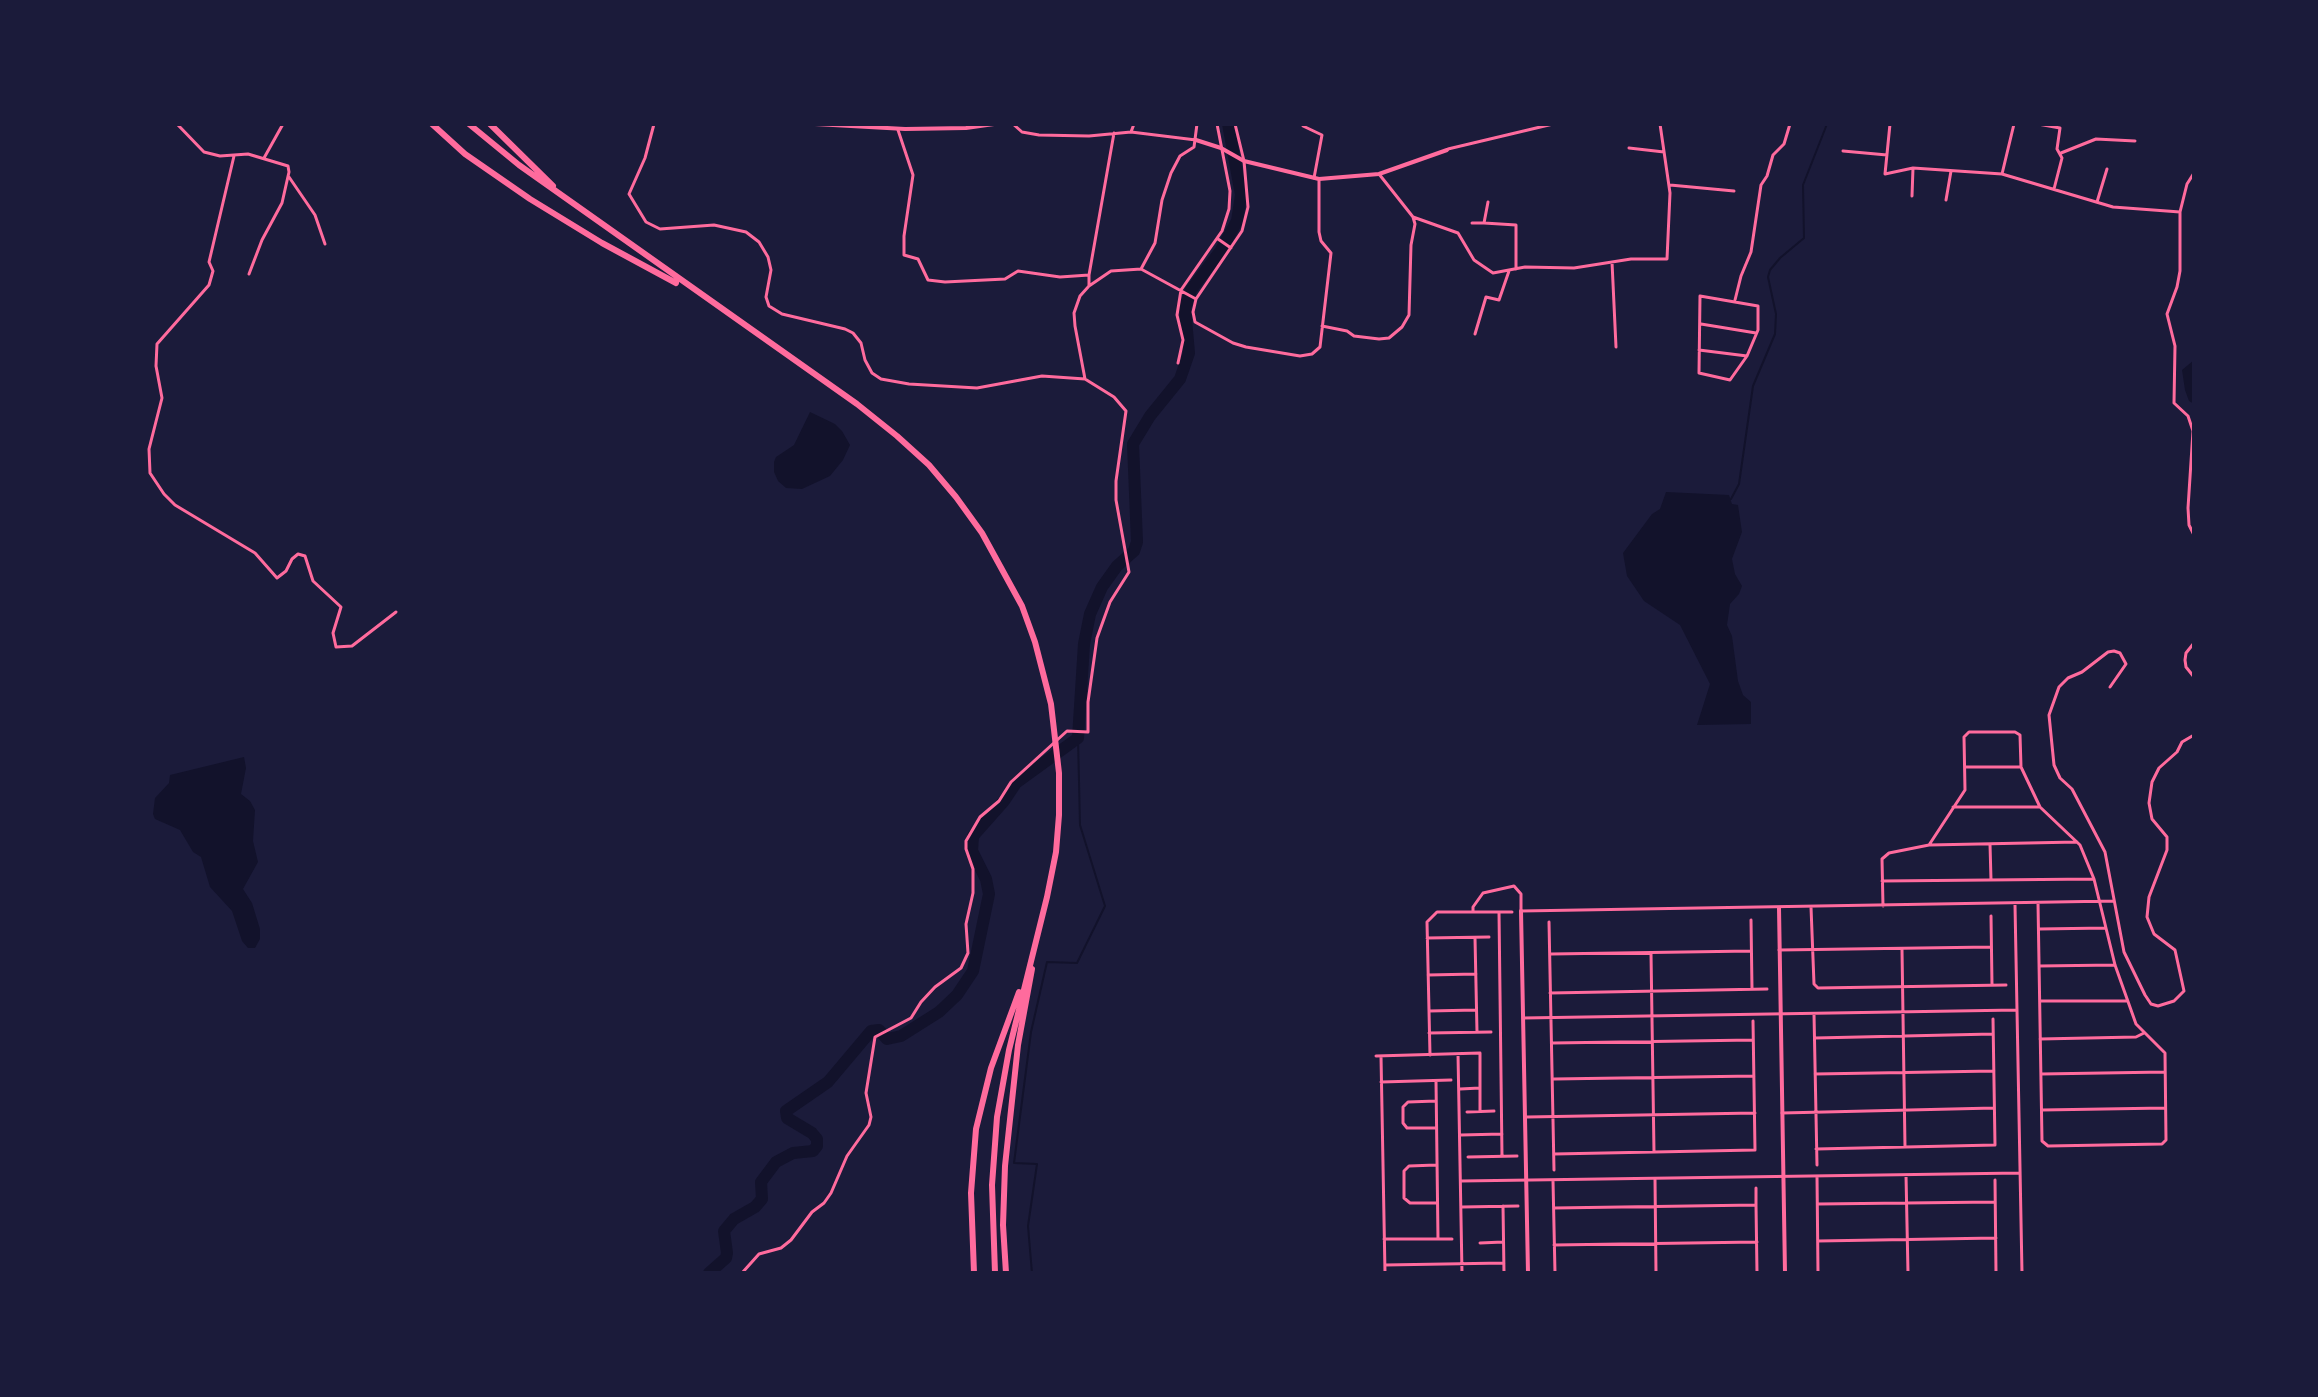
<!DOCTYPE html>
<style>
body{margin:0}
#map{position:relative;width:2318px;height:1397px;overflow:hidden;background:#1b1b3a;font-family:Commissioner,sans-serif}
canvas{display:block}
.frame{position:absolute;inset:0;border:126px solid #1b1b3a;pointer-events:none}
</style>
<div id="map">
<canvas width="2318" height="1397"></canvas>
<div class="frame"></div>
</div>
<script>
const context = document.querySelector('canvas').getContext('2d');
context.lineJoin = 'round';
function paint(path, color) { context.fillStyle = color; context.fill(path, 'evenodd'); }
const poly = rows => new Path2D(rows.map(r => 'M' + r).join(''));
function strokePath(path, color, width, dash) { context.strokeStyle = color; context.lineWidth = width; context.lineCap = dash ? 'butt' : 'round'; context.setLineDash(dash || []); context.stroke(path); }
paint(poly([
 [2194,360,2194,404,2189,401,2185,390,2182,370],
 [810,412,835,424,842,431,850,445,843,460,830,476,802,489,786,488,778,481,774,472,774,462,776,457,794,445],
 [1666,492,1729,495,1732,504,1738,505,1742,532,1732,559,1735,574,1742,586,1739,594,1730,604,1727,625,1732,636,1738,681,1743,695,1751,702,1751,724,1697,725,1710,684,1680,625,1644,601,1627,576,1623,553,1652,514,1660,509],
 [244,757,246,768,241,794,250,801,255,810,253,841,258,862,243,889,252,903,260,929,260,939,255,948,248,948,242,941,232,911,210,887,201,857,193,852,180,830,155,819,153,814,155,798,169,783,170,775]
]), '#12122b');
strokePath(poly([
 [1731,499,1739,484,1753,386,1775,334,1776,314,1768,277,1770,270,1780,258,1804,238,1803,185,1827,124],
 [1032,1273,1028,1226,1037,1164,1014,1163,1031,1032,1047,962,1077,963,1105,906,1080,825,1078,738]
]), '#12122b', 2);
strokePath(poly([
 [709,1273,726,1258,727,1253,724,1231,734,1219,755,1207,762,1199,761,1182,776,1162,793,1153,813,1151,817,1146,817,1139,812,1133,787,1118,786,1111,828,1082,871,1031,879,1030,887,1039,901,1036,939,1012,957,995,973,971,989,894,986,879,972,851,973,836,1004,801,1016,783,1078,738,1084,644,1090,614,1102,587,1117,566,1134,551,1137,542,1133,444,1150,416,1180,379,1189,353,1185,308,1191,290,1221,250,1237,221,1241,195,1228,124]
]), '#12122b', 12);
strokePath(poly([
 [177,124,204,152,220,156,248,154,288,166,289,172,282,203,262,240,249,274],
 [654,124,645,158,629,194,646,222,660,229,714,225,746,232,759,242,768,257,771,270,766,297,769,306,782,314,845,329,853,333,861,343,865,360,872,373,881,379,909,384,977,388,1042,376,1085,379,1114,397,1126,411,1116,481,1116,500,1129,572,1110,602,1097,638,1088,702,1088,732,1067,731,1011,782,999,801,980,817,966,841,966,849,973,869,973,893,966,924,968,953,961,968,935,987,921,1002,911,1018,875,1037,866,1093,871,1117,869,1125,847,1156,831,1193,824,1203,812,1212,791,1240,781,1248,759,1254,742,1273],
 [1013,124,1022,132,1039,135,1089,136,1131,132,1196,140],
 [1235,124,1244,161,1248,207,1242,231,1196,299,1193,312,1195,322,1233,343,1246,347,1300,356,1312,354,1320,347,1331,253,1321,241,1319,232,1319,181],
 [1304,124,1303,126,1322,135,1314,178],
 [1890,124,1885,174,1913,168,2002,174],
 [2014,124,2002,174,2113,207,2180,212],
 [2038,124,2060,128,2057,149,2062,158,2054,189],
 [898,130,913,175,904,236,904,255,918,259,928,280,945,282,1005,279,1018,271,1060,277,1089,275],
 [1131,132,1134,124],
 [1629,148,1664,152],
 [1448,149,1553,124],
 [1843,151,1887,155],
 [2061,153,2096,139,2135,141],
 [234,156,209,262,213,271,209,285,157,344,156,366,162,398,149,449,150,473,164,494,175,505,255,553,277,578,286,571,292,559,298,554,305,556,313,581,341,607,333,633,336,647,352,646,396,612],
 [264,158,283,124],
 [2194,173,2187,184,2180,212,2180,271,2177,287,2167,314,2175,346,2174,403,2188,416,2193,431,2188,508,2189,525,2194,535],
 [1379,174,1413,217,1458,233,1474,260,1493,273,1525,267,1574,268,1631,259,1667,259,1670,193,1660,124],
 [289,177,315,215,325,244],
 [1670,185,1734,191],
 [1912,196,1913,168],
 [1946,200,1951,171],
 [1488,202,1484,223,1516,225,1516,269],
 [2097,202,2107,169],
 [1472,223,1484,223],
 [1218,239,1231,248],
 [1612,262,1616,347],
 [1141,269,1196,299],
 [1089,286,1089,275,1114,133],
 [1700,296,1758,306,1758,330,1747,356,1730,380,1699,373,1700,296],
 [1735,300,1741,276,1751,252,1761,185,1767,176,1773,155,1784,144,1790,124],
 [1701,324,1756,333],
 [1322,326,1347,331,1354,336,1379,339,1389,338,1402,327,1409,315,1411,245,1415,224,1413,217],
 [1475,334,1486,297,1499,300,1509,271],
 [1699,350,1747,356],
 [1178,363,1183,340,1177,315,1181,290,1222,231,1229,209,1230,191,1217,124],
 [1085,379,1075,326,1074,313,1080,296,1089,286,1111,271,1141,269,1155,243,1162,200,1171,173,1180,156,1194,147,1197,124],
 [2194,643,2186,653,2185,660,2186,667,2194,677],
 [2110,687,2126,664,2120,653,2114,651,2108,652,2082,672,2068,678,2059,687,2049,715,2054,765,2060,778,2072,789,2105,852,2124,952,2145,995,2151,1004,2158,1006,2174,1001,2184,991,2175,950,2154,934,2147,917,2149,897,2167,850,2167,837,2152,819,2149,803,2152,782,2159,768,2177,752,2182,742,2194,735],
 [1965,767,2021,767],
 [1953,807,2040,807],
 [1990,844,1991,880],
 [1929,845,2077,842],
 [1882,881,2094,879],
 [2015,905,2022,1273],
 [1883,906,1882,859,1889,853,1929,845,1965,790,1964,737,1969,732,2015,732,2020,735,2021,767,2040,807,2080,845,2094,879,2115,965,2136,1024,2165,1053,2166,1140,2162,1144,2048,1146,2042,1141,2038,903],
 [1811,907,1814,984,1818,988,2006,985],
 [1473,912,1473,907,1483,893,1514,886,1521,894,1521,911,2114,901],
 [1499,912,1502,1156],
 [1991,916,1992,985],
 [1751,920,1752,989],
 [1549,922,1554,1170],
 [2039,929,2106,928],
 [1427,938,1489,937],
 [1475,938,1477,1032],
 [1779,950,1991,947],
 [1902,950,1905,1147],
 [1651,953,1654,1152],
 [1551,954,1751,951],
 [2039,966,2115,965],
 [1428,975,1476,974],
 [1550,993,1767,989],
 [2040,1001,2127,1001],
 [1429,1011,1476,1010],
 [1814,1014,1817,1165],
 [1523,1018,2017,1010],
 [1429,1033,1491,1032],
 [1815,1038,1993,1034],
 [2040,1039,2136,1037,2144,1033],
 [1553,1043,1753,1040],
 [1458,1054,1462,1273],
 [1430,1055,1427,922,1437,912,1512,912],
 [1376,1056,1480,1053,1480,1111],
 [1381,1056,1385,1273],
 [1815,1074,1994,1071],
 [2041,1074,2165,1072],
 [1554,1079,1754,1076],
 [1436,1081,1438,1239],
 [1381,1082,1451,1080],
 [1460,1089,1480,1088],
 [1436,1101,1408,1102,1403,1107,1403,1123,1407,1128,1436,1128],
 [2042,1110,2165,1108],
 [1467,1112,1494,1111],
 [1782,1113,1994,1108],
 [1527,1117,1755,1113],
 [1461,1135,1502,1134],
 [1816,1149,1995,1145,1993,1019],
 [1554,1154,1755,1150,1753,1021],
 [1468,1157,1517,1156],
 [1436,1165,1409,1166,1404,1171,1404,1198,1410,1203,1437,1203],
 [1906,1175,1908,1273],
 [1817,1176,1818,1273],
 [1655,1179,1656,1273],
 [1995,1180,1996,1273],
 [1461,1181,2020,1173],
 [1553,1181,1555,1273],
 [1756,1188,1756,1205],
 [1818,1204,1995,1202],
 [1503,1206,1504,1273],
 [1462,1207,1518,1206],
 [1554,1208,1756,1205,1757,1273],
 [1384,1239,1452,1239],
 [1818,1241,1996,1238],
 [1480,1243,1503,1242],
 [1554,1245,1757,1242],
 [1385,1265,1504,1263]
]), '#ff6b9d', 3);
strokePath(poly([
 [815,124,905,129,966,128,994,124],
 [1196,140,1221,148,1244,161,1319,179,1379,174,1447,150],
 [1779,908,1785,1273],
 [1521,911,1528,1273]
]), '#ff6b9d', 4);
strokePath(poly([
 [432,124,465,154,530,199,602,243,676,283],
 [469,124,519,165,857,404,897,436,929,465,956,497,982,533,1022,606,1035,642,1051,704,1059,773,1059,815,1056,852,1047,897,1009,1050,997,1117,992,1185,995,1273],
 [490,124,553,186],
 [974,1273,971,1193,976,1129,991,1068,1019,992],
 [1006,1273,1003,1225,1005,1166,1018,1045,1032,969]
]), '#ff6b9d', 6);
</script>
